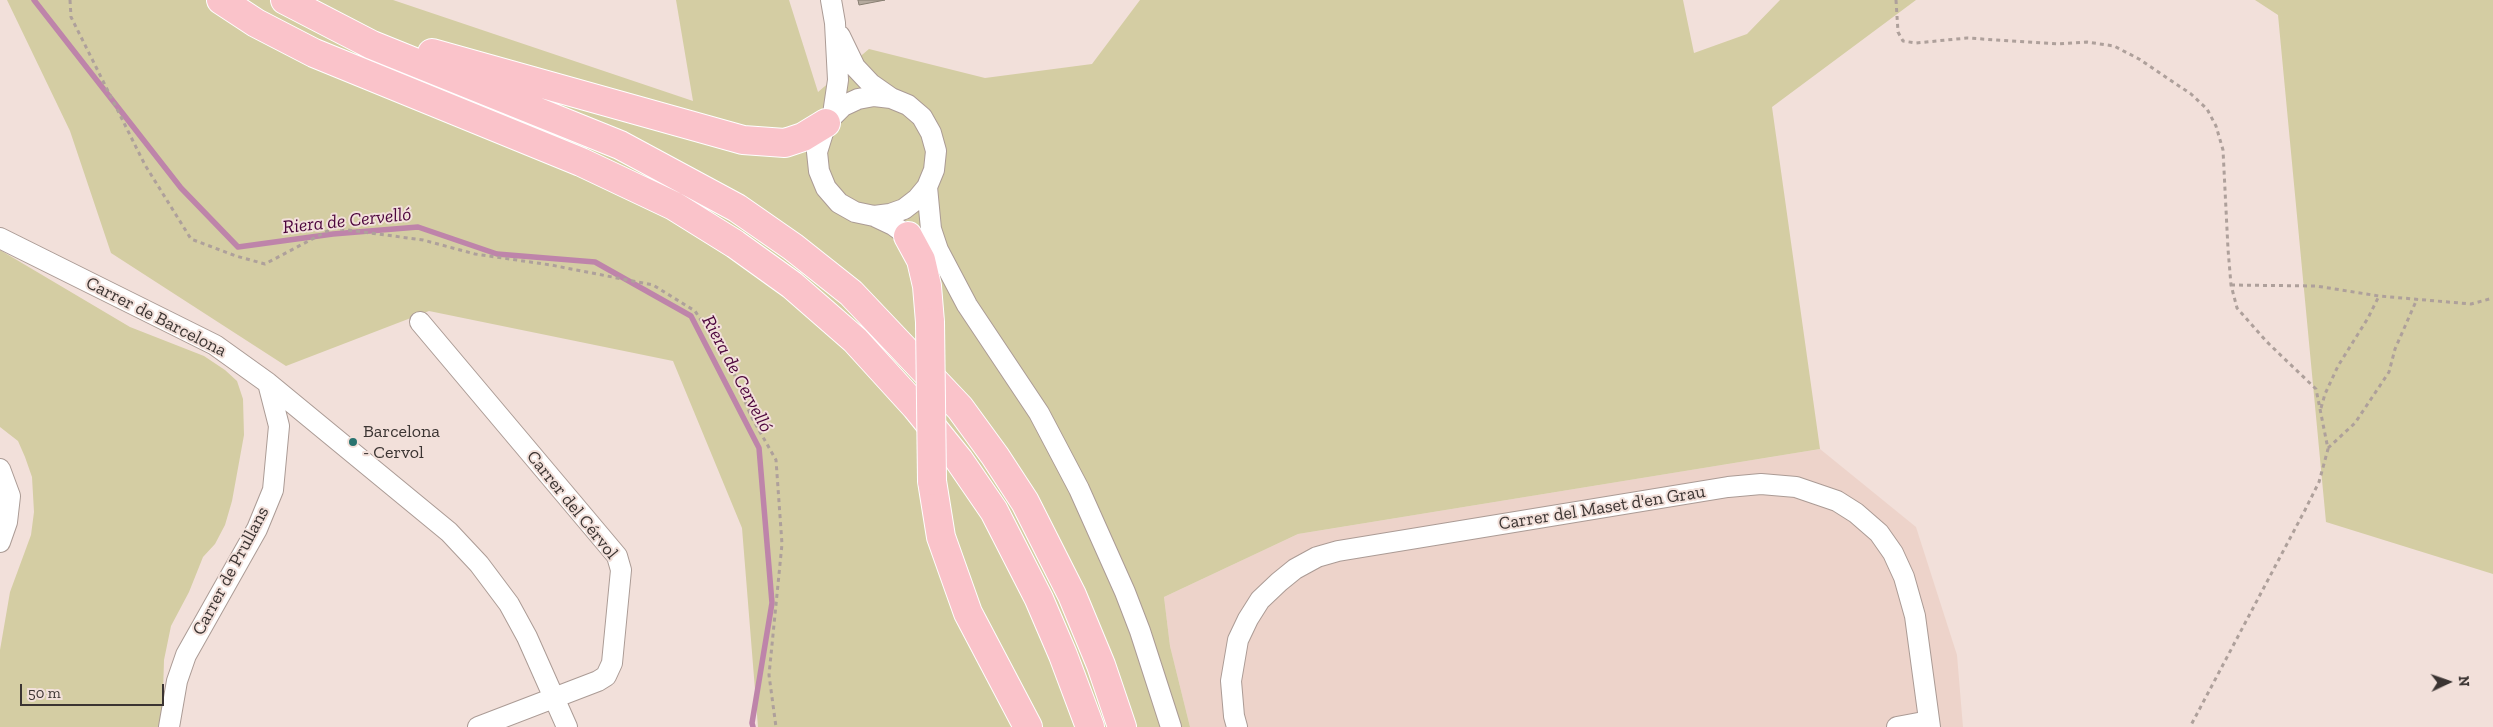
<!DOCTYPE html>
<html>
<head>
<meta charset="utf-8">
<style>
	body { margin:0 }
	#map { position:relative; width:2493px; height:727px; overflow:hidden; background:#f2e0da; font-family:"Zilla Slab",serif }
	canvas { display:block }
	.north { position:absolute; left:2423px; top:657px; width:50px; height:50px; -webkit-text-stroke:4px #f2e0da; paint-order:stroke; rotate:87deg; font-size:14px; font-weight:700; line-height:20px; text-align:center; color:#3b3432 }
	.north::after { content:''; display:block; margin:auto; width:18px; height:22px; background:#3b3432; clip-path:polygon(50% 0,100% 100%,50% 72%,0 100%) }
	.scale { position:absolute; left:20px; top:684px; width:144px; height:22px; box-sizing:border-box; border:2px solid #3b3432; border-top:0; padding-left:6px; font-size:15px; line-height:18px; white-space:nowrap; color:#3b3432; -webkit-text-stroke:4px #f2e0da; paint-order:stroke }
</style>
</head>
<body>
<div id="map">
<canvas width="2493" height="727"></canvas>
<div class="north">N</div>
<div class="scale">50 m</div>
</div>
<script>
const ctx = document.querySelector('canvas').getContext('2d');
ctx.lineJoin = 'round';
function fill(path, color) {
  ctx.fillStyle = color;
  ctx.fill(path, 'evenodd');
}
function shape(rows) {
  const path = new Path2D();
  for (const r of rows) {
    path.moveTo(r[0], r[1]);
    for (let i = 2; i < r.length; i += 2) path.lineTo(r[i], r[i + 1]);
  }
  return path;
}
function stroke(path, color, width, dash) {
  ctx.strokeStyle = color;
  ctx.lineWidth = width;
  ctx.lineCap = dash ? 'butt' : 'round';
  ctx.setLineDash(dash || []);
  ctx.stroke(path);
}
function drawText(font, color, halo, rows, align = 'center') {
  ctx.font = font + ' "Zilla Slab",serif';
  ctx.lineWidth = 4;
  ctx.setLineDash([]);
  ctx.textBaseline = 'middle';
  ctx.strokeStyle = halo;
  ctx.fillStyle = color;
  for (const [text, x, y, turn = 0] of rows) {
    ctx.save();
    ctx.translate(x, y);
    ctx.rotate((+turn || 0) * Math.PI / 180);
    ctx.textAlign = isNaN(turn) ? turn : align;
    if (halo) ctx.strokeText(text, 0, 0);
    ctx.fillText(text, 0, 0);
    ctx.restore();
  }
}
const built = shape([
	[1820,449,1916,527,1957,655,1963,727,1190,727,1170,646,1164,597,1298,534]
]);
const green = shape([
	[7,0,393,0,693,101,676,0,789,0,818,92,869,49,985,78,1092,64,1140,0,1683,0,1694,53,1747,34,1780,0,1916,0,1772,107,1820,449,1298,534,1164,597,1170,646,1190,727,758,727,742,528,673,361,429,311,286,366,111,253,70,131],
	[2255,0,2493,0,2493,574,2326,522,2278,15],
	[0,250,130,327,204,356,225,370,237,381,243,399,244,435,232,501,225,525,215,544,203,557,189,592,171,626,164,660,162,727,0,727,0,650,10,592,31,535,34,512,32,477,25,457,18,441,0,427]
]);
const stream = shape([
	[34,0,181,188,238,247,333,234,418,227,497,254,595,262,691,316,759,448,772,603,752,723,753,727]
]);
const building = shape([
	[858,0,885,0,859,5,858,0]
]);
const path = shape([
	[70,0,71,17,145,165,191,239,236,256,265,264,333,228,423,240,475,254,551,265,653,285,695,311,730,364,751,416,776,460,782,544,769,675,776,727],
	[1896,0,1898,32,1903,41,1916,43,1967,38,2058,44,2087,42,2114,46,2139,59,2191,94,2207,109,2216,126,2223,150,2228,249,2231,285,2237,308,2267,342,2316,389,2328,449,2319,482,2305,510,2190,727],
	[2231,285,2316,286,2379,296,2471,304,2493,298],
	[2321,408,2325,394,2338,366,2368,318,2379,296],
	[2328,448,2355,423,2389,372,2395,349,2417,299]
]);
const minor = shape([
	[831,0,835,23,838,80,833,114],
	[840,36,855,67,871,84,891,98],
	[927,187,931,229,938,250,967,305,1039,413,1079,489,1125,592,1140,631,1171,727],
	[874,216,890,214,904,209,917,199,927,187,934,170,936,151,931,133,922,117,908,105,891,98,874,96,858,99,843,106,826,123,817,152,819,171,826,188,839,203,855,212,874,216,893,225,920,245],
	[0,238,215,345,268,383,449,532,479,564,509,604,527,637,567,727],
	[420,322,617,556,621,570,612,663,606,676,598,681,478,727],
	[0,469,10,496,7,522,0,542],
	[169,727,177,681,186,655,257,529,273,490,279,426,268,383],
	[1237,727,1234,716,1231,681,1238,640,1248,619,1260,600,1279,582,1295,569,1317,557,1338,551,1728,487,1761,484,1796,487,1837,501,1856,513,1879,533,1893,553,1904,577,1915,616,1930,727],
	[1897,727,1929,721]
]);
const highway = shape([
	[221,0,256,23,314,53,581,162,674,206,735,244,792,285,855,340,916,407,959,460,994,511,1039,599,1063,655,1090,727],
	[285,0,372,45,620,145,737,208,793,247,851,293,960,408,995,456,1025,502,1072,595,1101,665,1122,727],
	[432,53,743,140,785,143,803,137,826,123],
	[908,236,921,260,927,286,930,322],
	[932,481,941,537,968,613,1028,727]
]);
const highwayBridge = shape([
	[930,322,932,481]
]);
const markers = [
	[353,442,5,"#29736f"]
];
const streetNames = [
	["Carrer de Barcelona",156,317,27],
	["Carrer del Cérvol",572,505,51],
	["Carrer del Maset d'en Grau",1602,508,-9],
	["Carrer de Prullans",231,571,-62]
];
const poiNames = [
	["Barcelona",363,432],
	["- Cervol",363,453]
];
const waterNames = [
	["Riera de Cervelló",347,221,-6],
	["Riera de Cervelló",737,374,62]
];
fill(built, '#edd3ca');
fill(green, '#d4cda3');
stroke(stream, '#be84aa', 5.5);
fill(building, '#b5aa9e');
stroke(building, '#887e72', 1);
stroke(minor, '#ab9b95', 22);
stroke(highway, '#fff', 30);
stroke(path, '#aea09b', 3, [4, 4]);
stroke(minor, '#fff', 20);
stroke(highway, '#fac3ca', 28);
stroke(highwayBridge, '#fff', 30, []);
stroke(highwayBridge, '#fac3ca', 28);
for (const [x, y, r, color] of markers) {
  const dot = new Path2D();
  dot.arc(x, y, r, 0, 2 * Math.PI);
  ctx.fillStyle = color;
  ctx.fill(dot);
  stroke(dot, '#f2e0da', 2);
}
drawText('18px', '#3b3432', '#f2e0da', streetNames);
drawText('18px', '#3b3432', '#f2e0da', poiNames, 'left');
drawText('italic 19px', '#4c053c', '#f2e0da', waterNames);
</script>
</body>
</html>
